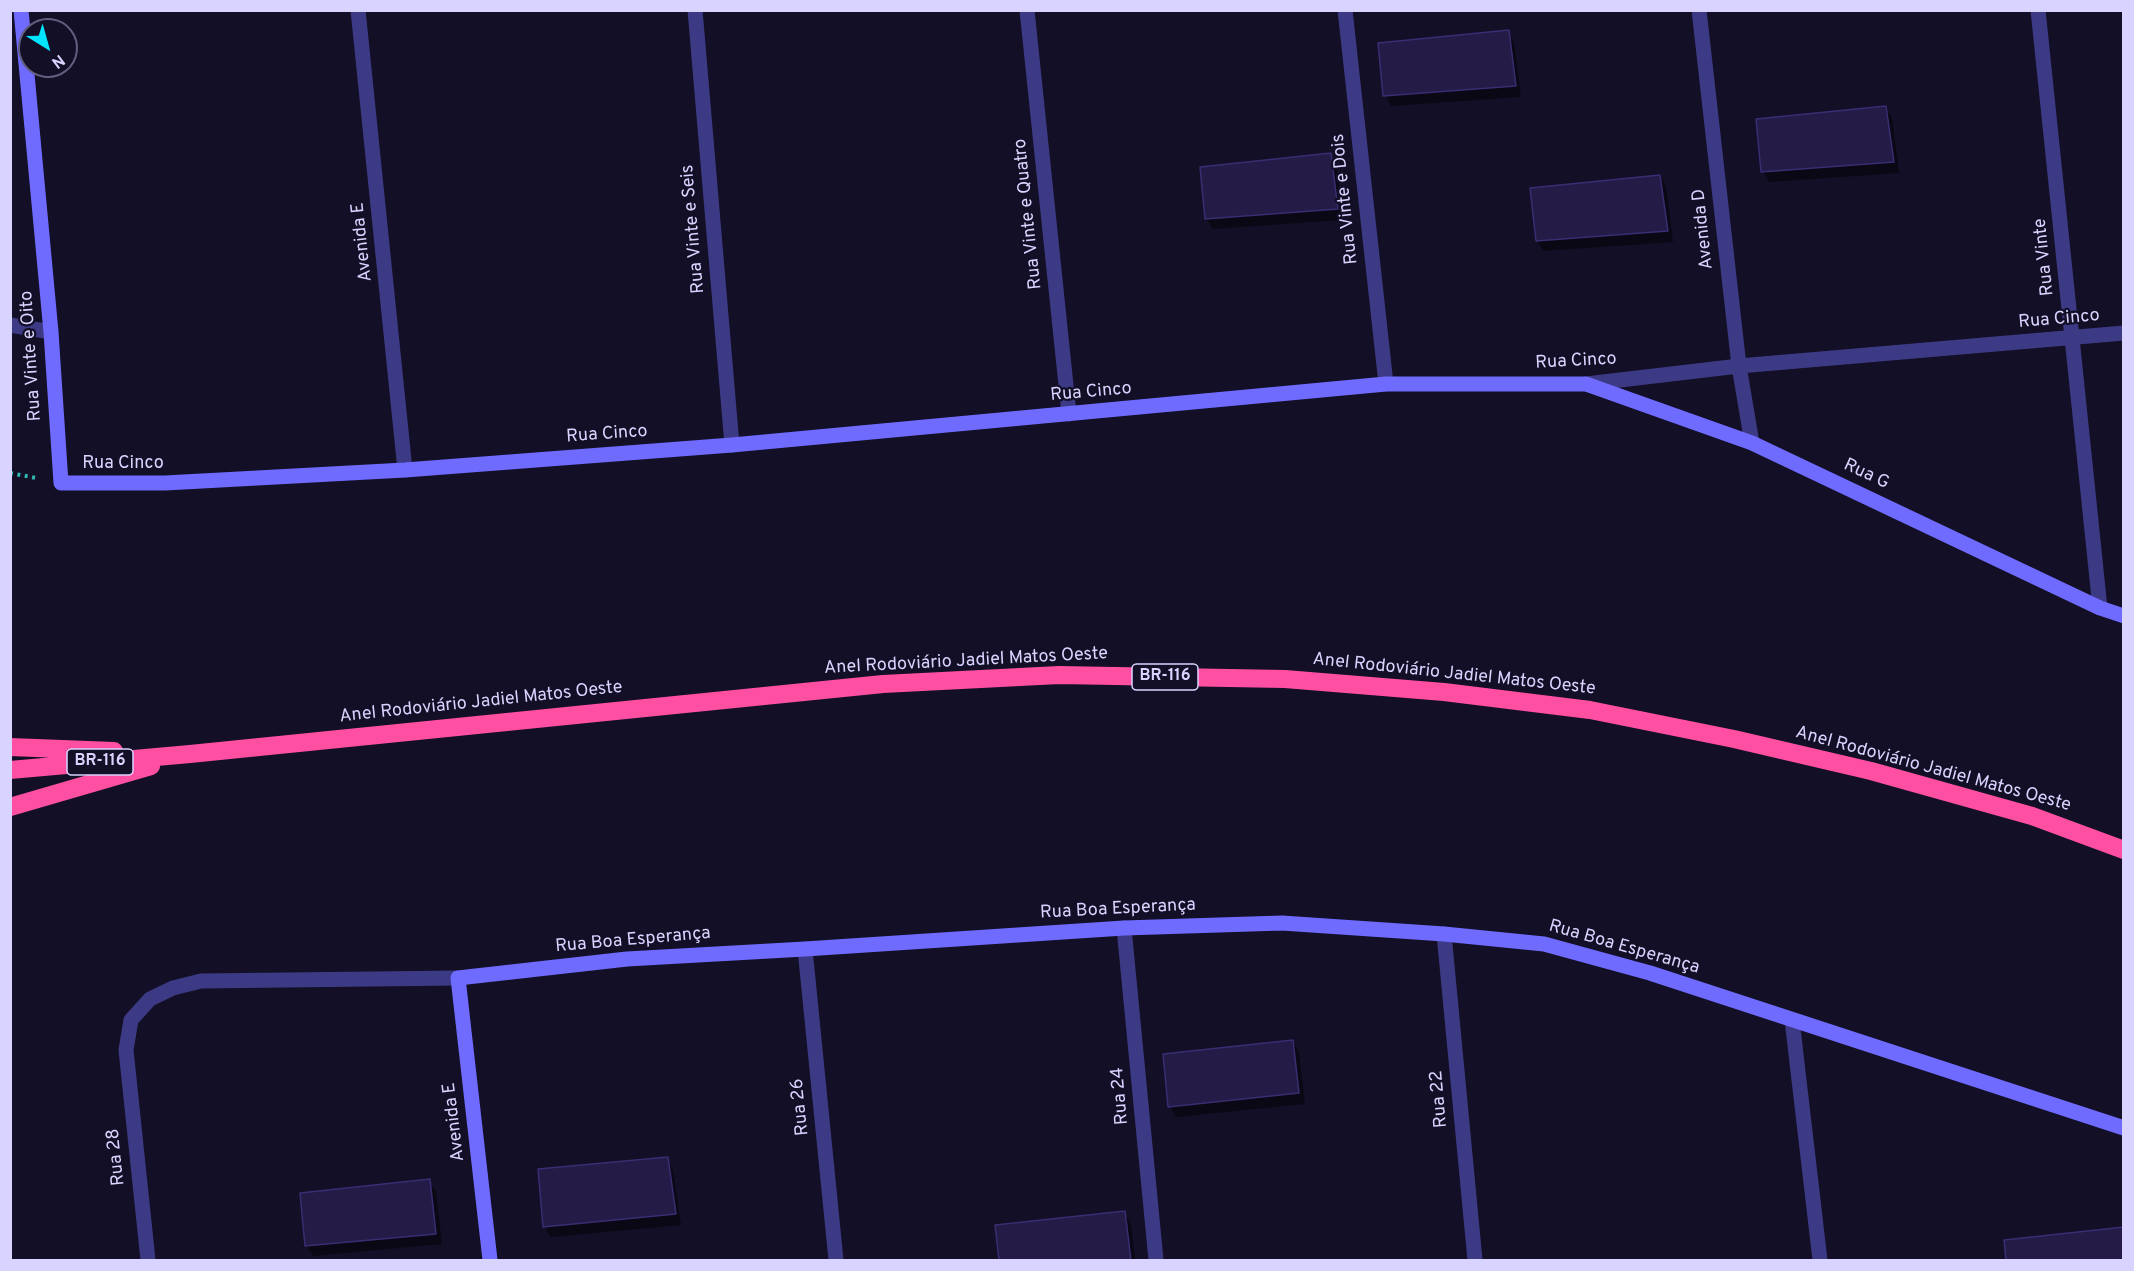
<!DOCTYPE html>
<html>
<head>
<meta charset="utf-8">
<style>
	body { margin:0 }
	#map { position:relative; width:2134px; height:1271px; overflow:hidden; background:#130f26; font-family:Overpass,sans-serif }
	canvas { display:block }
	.frame { position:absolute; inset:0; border:12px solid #d9d4ff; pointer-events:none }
	.north { position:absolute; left:18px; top:18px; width:60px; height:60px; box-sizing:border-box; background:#130f26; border:2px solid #625e7d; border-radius:50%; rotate:143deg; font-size:16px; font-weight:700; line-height:24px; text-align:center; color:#d9d4ff }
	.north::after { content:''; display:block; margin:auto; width:21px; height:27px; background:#00e5ff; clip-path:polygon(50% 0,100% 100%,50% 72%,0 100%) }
</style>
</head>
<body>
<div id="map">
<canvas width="2134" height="1271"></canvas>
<div class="frame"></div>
<div class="north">N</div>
</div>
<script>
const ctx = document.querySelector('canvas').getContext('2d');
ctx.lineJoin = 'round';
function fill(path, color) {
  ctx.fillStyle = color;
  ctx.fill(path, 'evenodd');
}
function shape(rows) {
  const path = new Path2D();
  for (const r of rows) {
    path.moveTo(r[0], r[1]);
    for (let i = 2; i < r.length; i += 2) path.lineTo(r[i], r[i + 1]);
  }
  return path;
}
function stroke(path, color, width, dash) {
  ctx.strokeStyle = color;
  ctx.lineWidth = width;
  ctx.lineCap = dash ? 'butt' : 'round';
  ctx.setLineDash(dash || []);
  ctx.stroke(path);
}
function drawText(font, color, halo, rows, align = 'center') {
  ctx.font = font + ' Overpass,sans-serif';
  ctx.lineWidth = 4.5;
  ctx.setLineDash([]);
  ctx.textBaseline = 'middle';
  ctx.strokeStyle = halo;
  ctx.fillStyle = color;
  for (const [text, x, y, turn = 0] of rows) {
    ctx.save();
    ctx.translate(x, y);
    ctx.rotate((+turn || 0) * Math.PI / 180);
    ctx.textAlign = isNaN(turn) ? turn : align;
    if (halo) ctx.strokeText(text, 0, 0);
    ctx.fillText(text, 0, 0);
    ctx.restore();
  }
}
const shadow = shape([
	[1508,32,1514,43,1521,97,1391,106,1385,95],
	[1885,107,1892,118,1899,173,1769,182,1763,171],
	[1330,154,1336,165,1343,220,1213,229,1206,218],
	[1660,176,1666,187,1673,242,1543,251,1537,240],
	[1293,1041,1299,1052,1305,1104,1176,1117,1170,1106],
	[667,1159,673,1170,681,1225,551,1237,544,1226],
	[429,1181,436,1192,442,1244,313,1256,307,1246],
	[1124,1213,1131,1224,1135,1260,1000,1260,997,1226],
	[2124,1229,2124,1260,2007,1260,2005,1241]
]);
const building = shape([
	[1509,30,1516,86,1383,96,1378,43,1509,30],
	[1886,106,1894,162,1761,172,1756,119,1886,106],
	[1331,153,1338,209,1205,219,1200,167,1331,153],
	[1660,175,1668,231,1536,241,1530,188,1660,175],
	[1293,1040,1299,1093,1168,1107,1163,1054,1293,1040],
	[668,1157,676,1214,543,1227,538,1169,668,1157],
	[430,1179,436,1234,305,1246,300,1193,430,1179],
	[1125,1211,1131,1260,999,1260,995,1225,1125,1211],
	[2124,1227,2124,1260,2006,1260,2004,1240,2124,1227]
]);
const path = shape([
	[10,473,36,478]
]);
const street = shape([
	[358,10,405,470],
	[695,10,732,445],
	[1027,10,1069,414],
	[1345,10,1386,384],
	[1699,10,1739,366,1752,443],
	[2038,10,2100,608],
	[10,325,51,332],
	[1586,384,1739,366,2124,333],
	[1124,928,1156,1260],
	[1444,934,1475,1260],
	[805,949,836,1260],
	[1792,1020,1820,1260],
	[148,1260,126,1050,131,1020,150,999,173,988,201,981,458,978]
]);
const secondary = shape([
	[21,10,51,332,61,483,165,483,405,470,732,445,1386,384,1586,384,1752,443,2100,608,2124,616],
	[490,1260,458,978,627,959,805,949,1124,928,1282,923,1444,934,1544,944,1650,973,2124,1128]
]);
const highway = shape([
	[10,747,114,751],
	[10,770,190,754,883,684,1059,675,1285,679,1444,692,1590,710,1734,739,1871,771,2032,816,2124,850],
	[10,807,151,766]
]);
const shields = [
	[1165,677,66],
	[100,762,66]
];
const shieldNames = [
	["BR-116",1165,677],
	["BR-116",100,762]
];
const streetNames = [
	["Rua Vinte e Dois",1346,199,-96],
	["Rua Vinte e Quatro",1029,214,-96],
	["Rua Vinte e Seis",694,229,-95],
	["Avenida D",1704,229,-96],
	["Avenida E",363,242,-96],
	["Rua Vinte",2045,257,-96],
	["Rua Cinco",2059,320,-5],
	["Rua Vinte e Oito",32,356,-94],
	["Rua Cinco",1576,362,-3],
	["Rua Cinco",1091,393,-5],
	["Rua Cinco",607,435,-4],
	["Rua Cinco",123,464],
	["Rua G",1866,475,25],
	["Anel Rodoviário Jadiel Matos Oeste",966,662,-3],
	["Anel Rodoviário Jadiel Matos Oeste",1454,675,6],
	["Anel Rodoviário Jadiel Matos Oeste",481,703,-6],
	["Anel Rodoviário Jadiel Matos Oeste",1933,770,15],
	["Rua Boa Esperança",1118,910,-3],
	["Rua Boa Esperança",633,941,-5],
	["Rua Boa Esperança",1624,948,16],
	["Rua 24",1121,1096,-95],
	["Rua 22",1440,1099,-95],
	["Rua 26",801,1107,-96],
	["Avenida E",455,1122,-97],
	["Rua 28",117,1157,-96]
];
fill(shadow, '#0007');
fill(building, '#241b47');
stroke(building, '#3b2d73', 1.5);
stroke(path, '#2fb8b0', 4, [3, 4.5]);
stroke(street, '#3d3a85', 15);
stroke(secondary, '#6f6bff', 15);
stroke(highway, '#ff4fa3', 18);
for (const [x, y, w] of shields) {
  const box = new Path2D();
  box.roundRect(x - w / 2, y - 13, w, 26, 4.5);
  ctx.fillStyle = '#130f26';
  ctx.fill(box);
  stroke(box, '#d9d4ff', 1.5);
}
drawText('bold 16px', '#d9d4ff', null, shieldNames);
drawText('18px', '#d9d4ff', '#130f26', streetNames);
</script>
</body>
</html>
